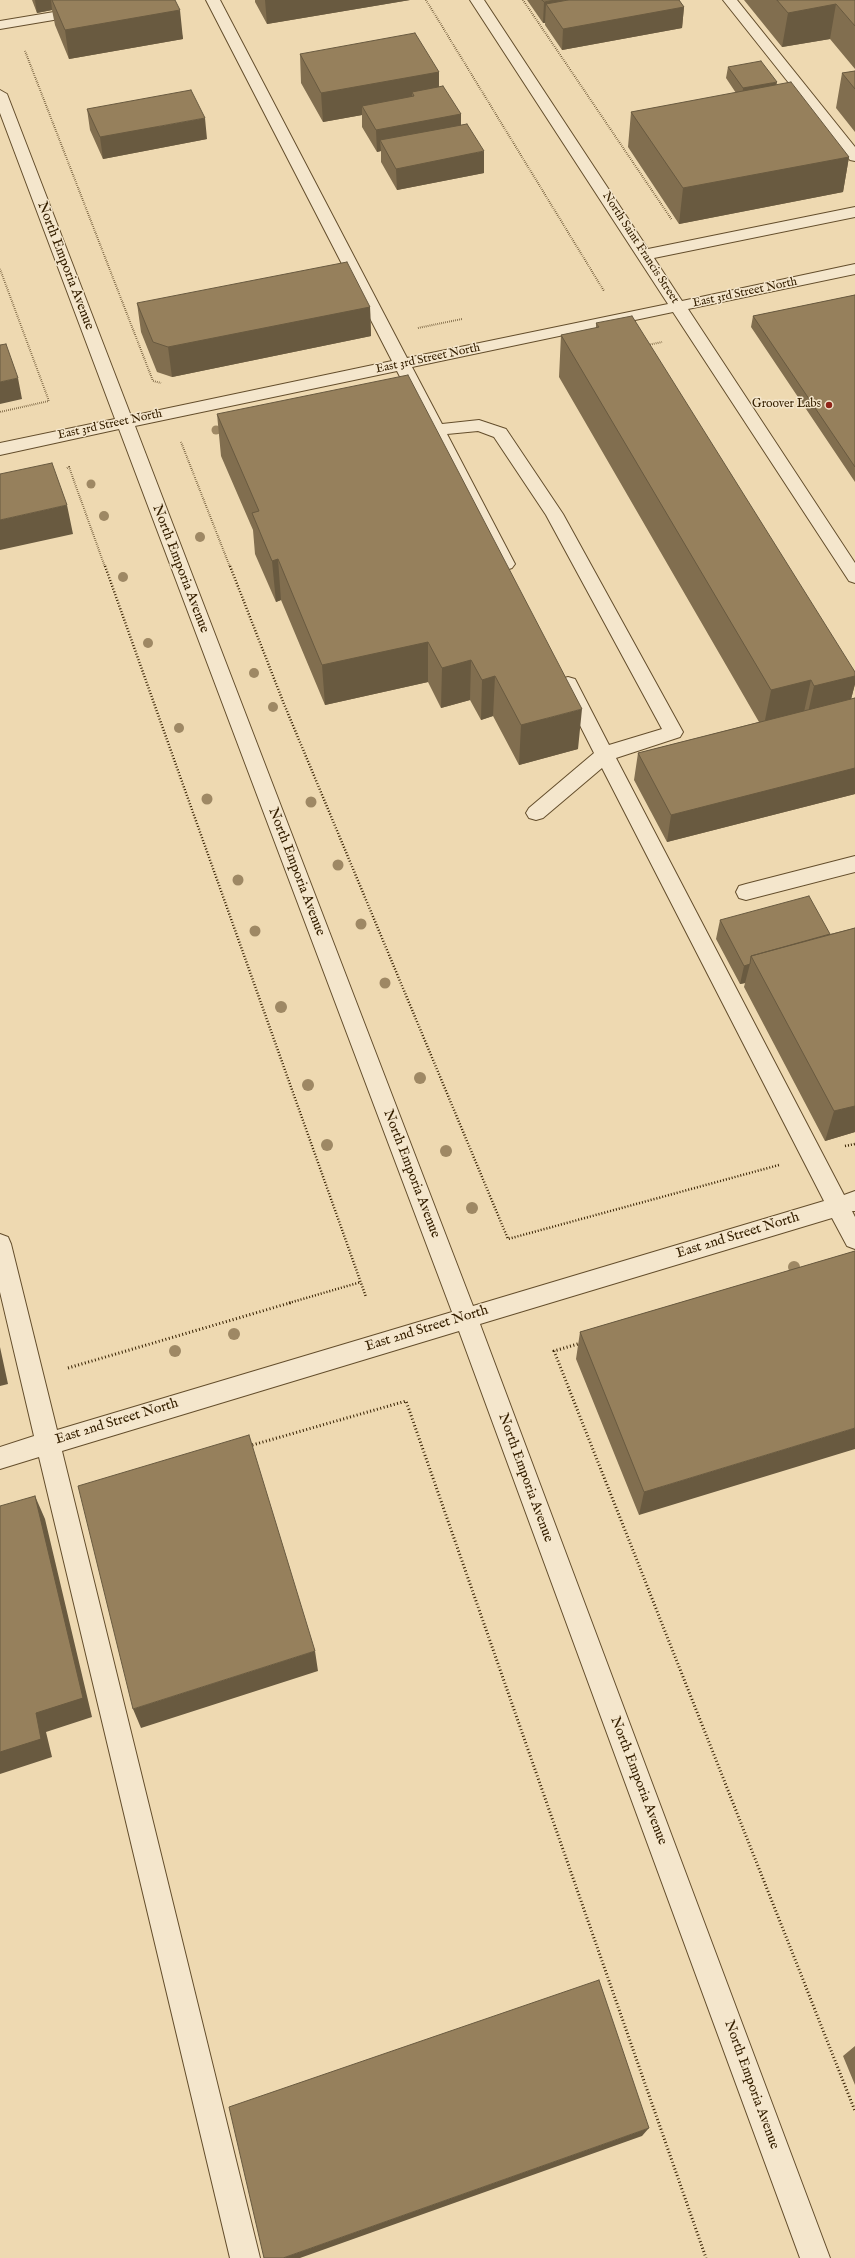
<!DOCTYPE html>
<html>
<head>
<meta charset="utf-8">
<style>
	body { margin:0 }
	canvas { display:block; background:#eed9b1 }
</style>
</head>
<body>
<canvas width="855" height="2258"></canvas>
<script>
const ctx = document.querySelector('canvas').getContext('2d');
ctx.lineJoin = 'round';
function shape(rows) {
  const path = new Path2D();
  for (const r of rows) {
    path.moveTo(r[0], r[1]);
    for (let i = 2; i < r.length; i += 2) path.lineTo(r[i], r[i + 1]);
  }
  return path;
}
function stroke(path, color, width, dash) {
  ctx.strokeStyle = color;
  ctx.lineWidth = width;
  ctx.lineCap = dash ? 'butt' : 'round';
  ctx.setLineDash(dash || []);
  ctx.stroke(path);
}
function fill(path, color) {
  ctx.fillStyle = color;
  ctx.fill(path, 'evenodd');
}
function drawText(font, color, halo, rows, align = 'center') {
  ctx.font = font + ' "IM FELL English",serif';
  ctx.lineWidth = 3;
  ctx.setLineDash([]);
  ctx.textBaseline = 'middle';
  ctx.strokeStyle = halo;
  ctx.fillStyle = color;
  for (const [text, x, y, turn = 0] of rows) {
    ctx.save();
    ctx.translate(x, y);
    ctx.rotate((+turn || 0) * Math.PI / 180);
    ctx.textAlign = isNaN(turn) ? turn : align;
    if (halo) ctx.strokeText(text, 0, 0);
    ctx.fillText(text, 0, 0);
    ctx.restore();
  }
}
const pathFar2 = shape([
	[426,0,604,291],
	[523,0,672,220],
	[25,51,153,381,161,383],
	[0,269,49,401,0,412],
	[418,328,462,319],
	[648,345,662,342],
	[181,442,230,567],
	[67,468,69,467,105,567]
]);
const pathFar1 = shape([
	[105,566,366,1297],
	[230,566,284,704,508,1239,779,1165],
	[845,1146,855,1144],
	[289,1303,361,1282]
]);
const path = shape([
	[581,1343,554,1351,855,2111],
	[68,1368,293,1302],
	[249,1446,406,1401,706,2258]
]);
const minor = shape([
	[206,0,220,0,407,358,668,304,470,0,484,0,648,249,855,207,855,217,654,258,682,301,855,264,855,274,688,309,855,563,855,583,849,581,673,312,412,367,442,424,479,420,506,429,563,514,683,732,680,737,616,758,844,1195,855,1191,855,1211,852,1211,855,1217,855,1249,847,1246,832,1218,480,1324,830,2258,800,2258,459,1331,62,1451,260,2258,230,2258,39,1457,0,1469,0,1447,34,1436,0,1292,0,1234,8,1237,11,1244,57,1430,452,1312,119,429,0,455,0,443,115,419,0,113,0,90,7,94,131,416,392,361,206,0],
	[397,371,497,564,500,568,506,570,512,568,515,564,447,434,478,431,494,437,546,515,662,729,609,745,575,679,568,677,561,679,559,684,594,753,529,808,526,813,529,818,536,820,543,818,602,768,824,1201,473,1306,135,426,397,371],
	[723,0,737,0,855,147,855,161,850,160,723,0],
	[84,7,91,11,89,14,0,29,0,21,84,7],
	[855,856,855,872,746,900,739,898,736,892,739,886,746,884,855,856]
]);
const trees = [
	[216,430,4.5],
	[91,484,4.5],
	[104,516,5],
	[200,537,5],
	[123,577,5],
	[148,643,5],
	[254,673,5],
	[273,707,5],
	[179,728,5],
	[207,799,5.5],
	[311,802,5.5],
	[338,865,5.5],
	[238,880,5.5],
	[361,924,5.5],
	[255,931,5.5],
	[385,983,5.5],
	[281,1007,6],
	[420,1078,6],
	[308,1085,6],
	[327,1145,6],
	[446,1151,6],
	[472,1208,6],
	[794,1267,6],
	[234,1334,6],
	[175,1351,6]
];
const wall = shape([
	[32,0,175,0,183,39,69,59,55,25,52,10,37,13],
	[255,0,410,0,267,24,255,2],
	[527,0,679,0,684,7,682,28,562,50,545,25,545,23,543,23],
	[744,0,855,0,855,69,830,39,782,47],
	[300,54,439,72,439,87,461,114,461,125,484,173,397,190,381,162,381,151,377,152,362,127,362,115,323,122,301,83],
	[728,67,776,85,849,157,843,192,679,224,628,147,631,112,736,93,726,78],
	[855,71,855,132,836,108,842,73],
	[87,109,207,139,103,159,90,130],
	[855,295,855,482,751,327,753,316],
	[137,303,370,307,371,336,172,377,157,372,141,332],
	[596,323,855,672,855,684,851,699,855,698,855,794,667,842,634,780,638,753,759,722,559,377,561,335,596,328],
	[217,414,578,749,519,765,493,716,481,720,470,700,441,708,428,682,325,705,281,600,276,602,255,554,253,530,221,456],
	[720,920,830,934,855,928,855,1132,825,1141,744,987,745,983,740,984,716,939],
	[855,1251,639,1515,576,1359,580,1332],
	[855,2046,855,2085,843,2056]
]);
const shadedWall = shape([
	[35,0,51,0,52,10,37,13],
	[265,0,410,0,267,24],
	[555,0,615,0,546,4,545,23,543,23,544,2],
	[836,4,830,39,782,47,788,13],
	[684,7,682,28,562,50,563,29],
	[180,10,183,39,69,59,65,30],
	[439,72,439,101,414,96,412,92,412,106,362,106,362,115,323,122,321,93],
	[777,82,775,94,742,100,743,88],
	[461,114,461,135,380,140,381,151,377,152,376,130],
	[205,118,207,139,103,159,100,137],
	[484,151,484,173,397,190,396,169],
	[849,157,843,192,679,224,683,188],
	[370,307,371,336,172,377,168,347],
	[18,378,22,399,0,404,0,382],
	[67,505,73,534,0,550,0,520],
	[278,559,281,600,276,602,272,561],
	[428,642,428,682,325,705,322,665],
	[471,660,470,700,441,708,442,668],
	[495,676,493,716,481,720,482,680],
	[855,676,855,684,847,715,805,726,814,686],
	[811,680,802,721,763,730,771,690],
	[582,709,578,749,519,765,521,725],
	[855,768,855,794,667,842,671,815],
	[750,964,745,983,740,984,744,966],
	[855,1106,855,1132,825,1141,834,1111],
	[0,1347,8,1384,0,1386],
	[855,1428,855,1449,639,1515,644,1492],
	[35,1496,45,1519,92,1717,46,1732,52,1757,0,1774,0,1752,36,1713],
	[315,1651,318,1671,141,1728,133,1709],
	[649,2128,642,2136,300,2258,283,2258]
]);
const building = shape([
	[52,0,175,0,180,10,65,30,52,0],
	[542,0,555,0,544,2,542,0],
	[568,0,679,0,684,7,563,29,546,4,568,0],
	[777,0,855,0,855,26,836,4,788,13,777,0],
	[415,33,439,72,321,93,300,54,415,33],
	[761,61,777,82,743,88,728,67,761,61],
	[855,71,855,89,842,73,855,71],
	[791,82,849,157,683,188,631,112,791,82],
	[443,86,461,114,376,130,362,106,414,96,412,92,443,86],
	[191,90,205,118,100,137,87,109,191,90],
	[467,124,484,151,396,169,380,140,467,124],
	[347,262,370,307,168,347,153,342,137,303,347,262],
	[855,295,855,467,753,316,855,295],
	[632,316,855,672,855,676,814,686,811,680,771,690,561,335,599,327,596,323,632,316],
	[6,344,18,378,0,382,0,345,6,344],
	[408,375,582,709,521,725,495,676,482,680,471,660,442,668,428,642,322,665,278,559,272,561,252,513,259,511,217,414,408,375],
	[52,463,67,505,0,520,0,474,52,463],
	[855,698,855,768,671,815,638,753,855,698],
	[809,896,830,934,751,956,750,964,744,966,720,920,809,896],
	[855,928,855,1106,834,1111,751,956,855,928],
	[855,1251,855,1428,644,1492,580,1332,855,1251],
	[249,1435,315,1651,133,1709,78,1486,249,1435],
	[35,1496,83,1698,36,1713,41,1739,0,1752,0,1506,35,1496],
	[599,1980,649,2128,283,2258,264,2258,229,2107,599,1980]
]);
const markers = [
	[829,405,4,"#8f2418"]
];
const farStreetnames = [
	["North Saint Francis Street",640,248,57],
	["East 3rd Street North",745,293,-12],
	["East 3rd Street North",428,359,-12],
	["East 3rd Street North",110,425,-12]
];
const farPoinames = [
	["Groover Labs",821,405]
];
const streetNames = [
	["North Emporia Avenue",65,266,69],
	["North Emporia Avenue",180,569,69],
	["North Emporia Avenue",296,872,69],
	["North Emporia Avenue",411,1174,69],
	["East 2nd Street North",738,1236,-17],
	["East 2nd Street North",427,1329,-17],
	["East 2nd Street North",117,1422,-17],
	["North Emporia Avenue",525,1478,70],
	["North Emporia Avenue",638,1781,69],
	["North Emporia Avenue",751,2085,70]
];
stroke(minor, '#644e2c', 2);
stroke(pathFar2, '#362000', 2, [0.5, 1.5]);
stroke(pathFar1, '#362000', 2.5, [1, 2]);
stroke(path, '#362000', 3, [1, 2.5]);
fill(minor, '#f4e6cc');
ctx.fillStyle = '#9e8864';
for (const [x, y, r] of trees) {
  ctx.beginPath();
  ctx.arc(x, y, r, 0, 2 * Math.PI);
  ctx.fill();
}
fill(wall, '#816e4f');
fill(shadedWall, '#695a40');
fill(building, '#96805c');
stroke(building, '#695a40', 1);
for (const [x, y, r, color] of markers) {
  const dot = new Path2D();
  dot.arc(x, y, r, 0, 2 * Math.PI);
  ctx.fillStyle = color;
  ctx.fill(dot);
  stroke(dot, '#f4e6cc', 1.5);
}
drawText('12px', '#362000', '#f4e6cc', farStreetnames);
drawText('12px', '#362000', '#f4e6cc', farPoinames, 'right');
drawText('14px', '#362000', '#f4e6cc', streetNames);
</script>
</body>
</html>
